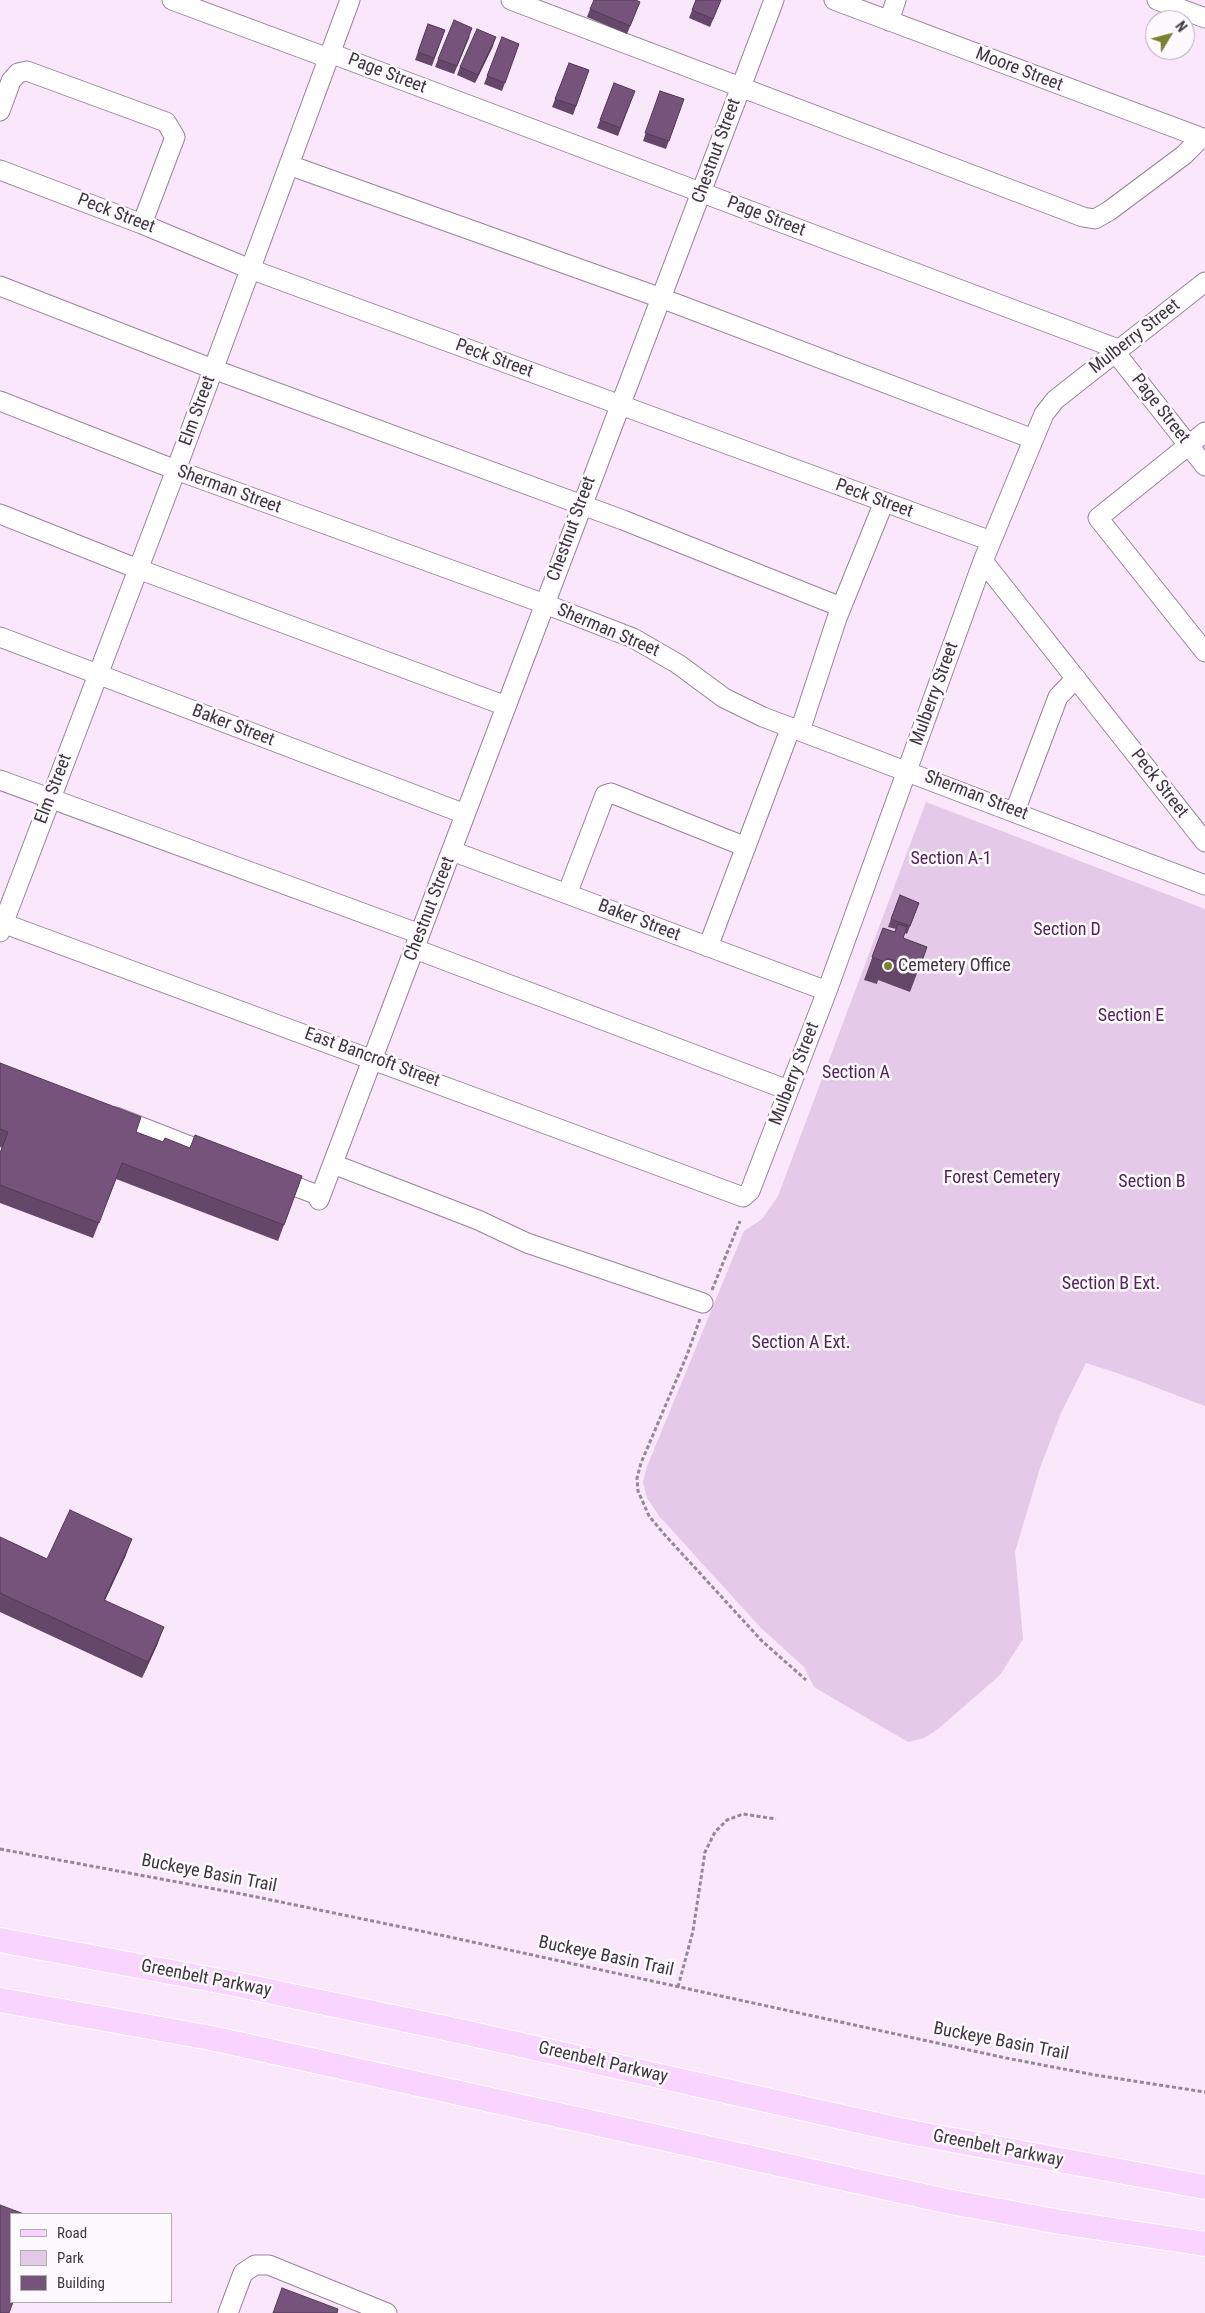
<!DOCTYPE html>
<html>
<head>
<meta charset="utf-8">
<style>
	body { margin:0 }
	#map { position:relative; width:1205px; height:2313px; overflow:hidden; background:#fae7fc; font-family:"Roboto Condensed",sans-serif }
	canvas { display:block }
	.legend { position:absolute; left:10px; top:2213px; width:162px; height:90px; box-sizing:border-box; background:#fef9ff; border:1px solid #b1abb2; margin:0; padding:6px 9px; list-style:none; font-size:15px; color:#3e353f }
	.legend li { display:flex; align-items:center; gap:10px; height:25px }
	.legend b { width:25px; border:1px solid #b1abb2 }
	.north { position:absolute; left:1145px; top:10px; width:50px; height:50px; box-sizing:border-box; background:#fef9ff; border:1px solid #b1abb2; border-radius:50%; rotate:53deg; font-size:14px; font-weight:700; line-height:20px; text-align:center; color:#3e353f }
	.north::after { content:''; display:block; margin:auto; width:18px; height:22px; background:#7b812c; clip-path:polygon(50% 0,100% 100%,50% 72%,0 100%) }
</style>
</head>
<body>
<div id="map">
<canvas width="1205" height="2313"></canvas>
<ul class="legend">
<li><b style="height:6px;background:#f9d4fe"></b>Road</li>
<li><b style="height:14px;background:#e5c9e8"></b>Park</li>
<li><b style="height:14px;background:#76537b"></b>Building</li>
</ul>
<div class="north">N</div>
</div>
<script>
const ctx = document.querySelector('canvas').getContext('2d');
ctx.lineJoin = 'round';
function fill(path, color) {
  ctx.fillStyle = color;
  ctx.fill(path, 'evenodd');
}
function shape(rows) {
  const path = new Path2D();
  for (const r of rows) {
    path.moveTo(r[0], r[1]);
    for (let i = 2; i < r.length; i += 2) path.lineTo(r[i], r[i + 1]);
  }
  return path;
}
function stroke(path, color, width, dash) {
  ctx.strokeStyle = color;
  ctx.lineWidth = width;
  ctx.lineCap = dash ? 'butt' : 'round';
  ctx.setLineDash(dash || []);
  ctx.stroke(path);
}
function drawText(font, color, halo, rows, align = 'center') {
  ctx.font = font + ' "Roboto Condensed",sans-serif';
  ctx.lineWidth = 5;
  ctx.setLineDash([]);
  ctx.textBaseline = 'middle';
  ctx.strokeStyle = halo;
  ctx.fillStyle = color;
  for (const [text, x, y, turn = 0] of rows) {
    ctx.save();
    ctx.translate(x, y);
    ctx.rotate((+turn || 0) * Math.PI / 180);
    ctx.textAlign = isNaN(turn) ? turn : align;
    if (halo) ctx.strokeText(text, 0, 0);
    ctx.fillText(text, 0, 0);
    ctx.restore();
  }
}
const green = shape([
	[926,802,1205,909,1205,1406,1123,1375,1086,1363,1061,1413,1040,1468,1015,1552,1023,1639,1000,1675,938,1729,924,1738,908,1742,814,1687,804,1667,761,1628,660,1517,647,1498,643,1482,646,1469,744,1231,762,1219,778,1196]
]);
const path = shape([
	[712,1290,740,1221],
	[700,1319,687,1355,641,1463,637,1478,638,1491,649,1516,664,1534,762,1641,806,1680],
	[0,1849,247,1895,445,1936,1006,2058,1095,2075,1205,2092],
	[678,1987,693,1931,705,1852,715,1832,727,1820,743,1814,776,1819]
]);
const minor = shape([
	[172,0,328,58],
	[511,0,1083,217,1095,219,1109,211,1184,155,1201,138],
	[834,0,1205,139],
	[1157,0,1205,18],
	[889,21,896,0],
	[330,53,1118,349],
	[0,111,11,81,18,73,27,71,166,122,175,137,142,224],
	[289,165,661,298,1033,439],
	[0,170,142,224,250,269,991,541],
	[0,286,213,369,623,520,841,607],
	[1115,352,1205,466],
	[0,401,176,470,545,604,633,638,678,664,724,698,763,717,1205,885],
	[1205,432,1098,518,1205,652],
	[0,514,138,569,506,706],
	[983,561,1205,842],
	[0,637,465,814],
	[800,731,837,618,884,502],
	[0,780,420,934],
	[1015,811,1058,697,1076,678],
	[452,851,827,991],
	[567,894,605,795,611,793,746,847],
	[0,922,743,1197,750,1191,827,991,983,561,1044,414,1055,400,1205,282],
	[0,932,176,470,350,0],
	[708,947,791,727],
	[415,949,788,1090],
	[116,1117,213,1155],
	[333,1164,478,1220,527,1243,703,1303],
	[274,1178,320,1196],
	[319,1200,774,0],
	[228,2313,243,2273,255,2265,269,2265,387,2313]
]);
const major = shape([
	[0,1940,235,1984,459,2031,904,2131,1205,2187],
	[0,2000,211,2038,946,2201,1060,2222,1205,2244]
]);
const wall = shape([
	[696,0,721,0,710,27,689,18],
	[640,2,627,34,587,17,590,9],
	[428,24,445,30,432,66,415,60],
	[470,36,454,74,435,67,438,59],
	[502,37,519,44,502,91,484,84],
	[493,46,475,83,457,75,460,67],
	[569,63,589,70,573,115,552,107],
	[614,83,635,91,618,136,597,128],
	[660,91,684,99,666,149,643,141],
	[900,895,919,903,907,934,905,933,903,938,927,947,910,992,878,980,877,984,864,980,883,928,894,932,896,929,888,927],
	[0,1063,136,1132,163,1142,190,1148,302,1176,278,1241,116,1179,93,1238,0,1203,0,1153,2,1148,0,1147],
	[0,1537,47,1559,126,1555,105,1600,158,1643,142,1678,0,1612]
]);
const shadedWall = shape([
	[496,37,493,46,475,83,478,75],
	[132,1539,126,1555,98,1615,104,1600],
	[164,1627,158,1643,142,1678,148,1662]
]);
const building = shape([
	[594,0,636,0,640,2,630,26,590,9,594,0],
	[696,0,721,0,713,19,692,10,696,0],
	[454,20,472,28,457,66,438,59,454,20],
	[428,24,445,30,434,58,418,52,428,24],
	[477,29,496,37,478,75,460,67,477,29],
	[502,37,519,44,505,83,487,76,502,37],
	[569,63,589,70,576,106,555,99,569,63],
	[614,83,635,91,620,128,600,120,614,83],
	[660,91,684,99,669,141,645,133,660,91],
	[900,895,919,903,910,926,891,919,900,895],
	[898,924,907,927,903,938,927,947,919,969,887,958,885,962,872,957,883,928,895,932,898,924],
	[0,1063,141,1117,136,1132,163,1142,165,1138,190,1148,195,1135,302,1176,284,1225,122,1163,99,1223,0,1185,0,1153,8,1132,0,1129,0,1063],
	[70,1510,132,1539,104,1600,164,1627,148,1662,0,1593,0,1537,47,1559,70,1510],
	[0,2205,24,2214,11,2214,11,2302,13,2302,9,2313,0,2313,0,2205],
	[282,2288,338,2309,337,2313,273,2313,282,2288]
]);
const markers = [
	[888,966,5,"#7b812c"]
];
const streetNames = [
	["Moore Street",1019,70,21],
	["Page Street",387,74,21],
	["Chestnut Street",717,151,-70],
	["Peck Street",116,214,21],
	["Page Street",766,217,21],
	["Mulberry Street",1135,337,-38],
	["Peck Street",494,359,20],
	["Page Street",1160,409,52],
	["Elm Street",198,411,-70],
	["Sherman Street",229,490,20],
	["Peck Street",874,499,20],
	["Chestnut Street",572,529,-70],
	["Sherman Street",608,631,23],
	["Mulberry Street",935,694,-70],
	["Baker Street",233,726,21],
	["Peck Street",1159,784,52],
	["Elm Street",54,789,-69],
	["Sherman Street",976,796,21],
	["Chestnut Street",430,909,-69],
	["Baker Street",639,921,21],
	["East Bancroft Street",372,1058,20],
	["Mulberry Street",795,1074,-69],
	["Buckeye Basin Trail",209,1874,11],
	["Buckeye Basin Trail",606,1957,12],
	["Greenbelt Parkway",206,1979,11],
	["Buckeye Basin Trail",1001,2042,11],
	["Greenbelt Parkway",603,2063,13],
	["Greenbelt Parkway",998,2149,11]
];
const parkNames = [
	["Section A-1",951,859],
	["Section D",1067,930],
	["Section E",1131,1016],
	["Section A",856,1073],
	["Forest Cemetery",1002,1178],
	["Section B",1152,1182],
	["Section B Ext.",1111,1284],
	["Section A Ext.",801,1343]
];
const poiNames = [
	["Cemetery Office",898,966]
];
fill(green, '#e5c9e8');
stroke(minor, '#99839b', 21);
stroke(major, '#fff', 26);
stroke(path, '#948796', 3, [4, 2.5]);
stroke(minor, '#fff', 19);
stroke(major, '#f9d4fe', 24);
fill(wall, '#65476a');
fill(shadedWall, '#533a56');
fill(building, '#76537b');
stroke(building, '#533a56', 1);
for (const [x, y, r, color] of markers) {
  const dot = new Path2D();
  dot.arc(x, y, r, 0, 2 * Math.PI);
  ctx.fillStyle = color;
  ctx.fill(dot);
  stroke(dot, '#fef9ff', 2);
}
drawText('18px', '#3e353f', '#fef9ff', streetNames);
drawText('18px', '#522359', '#fef9ff', parkNames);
drawText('18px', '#3e353f', '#fef9ff', poiNames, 'left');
</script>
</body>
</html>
